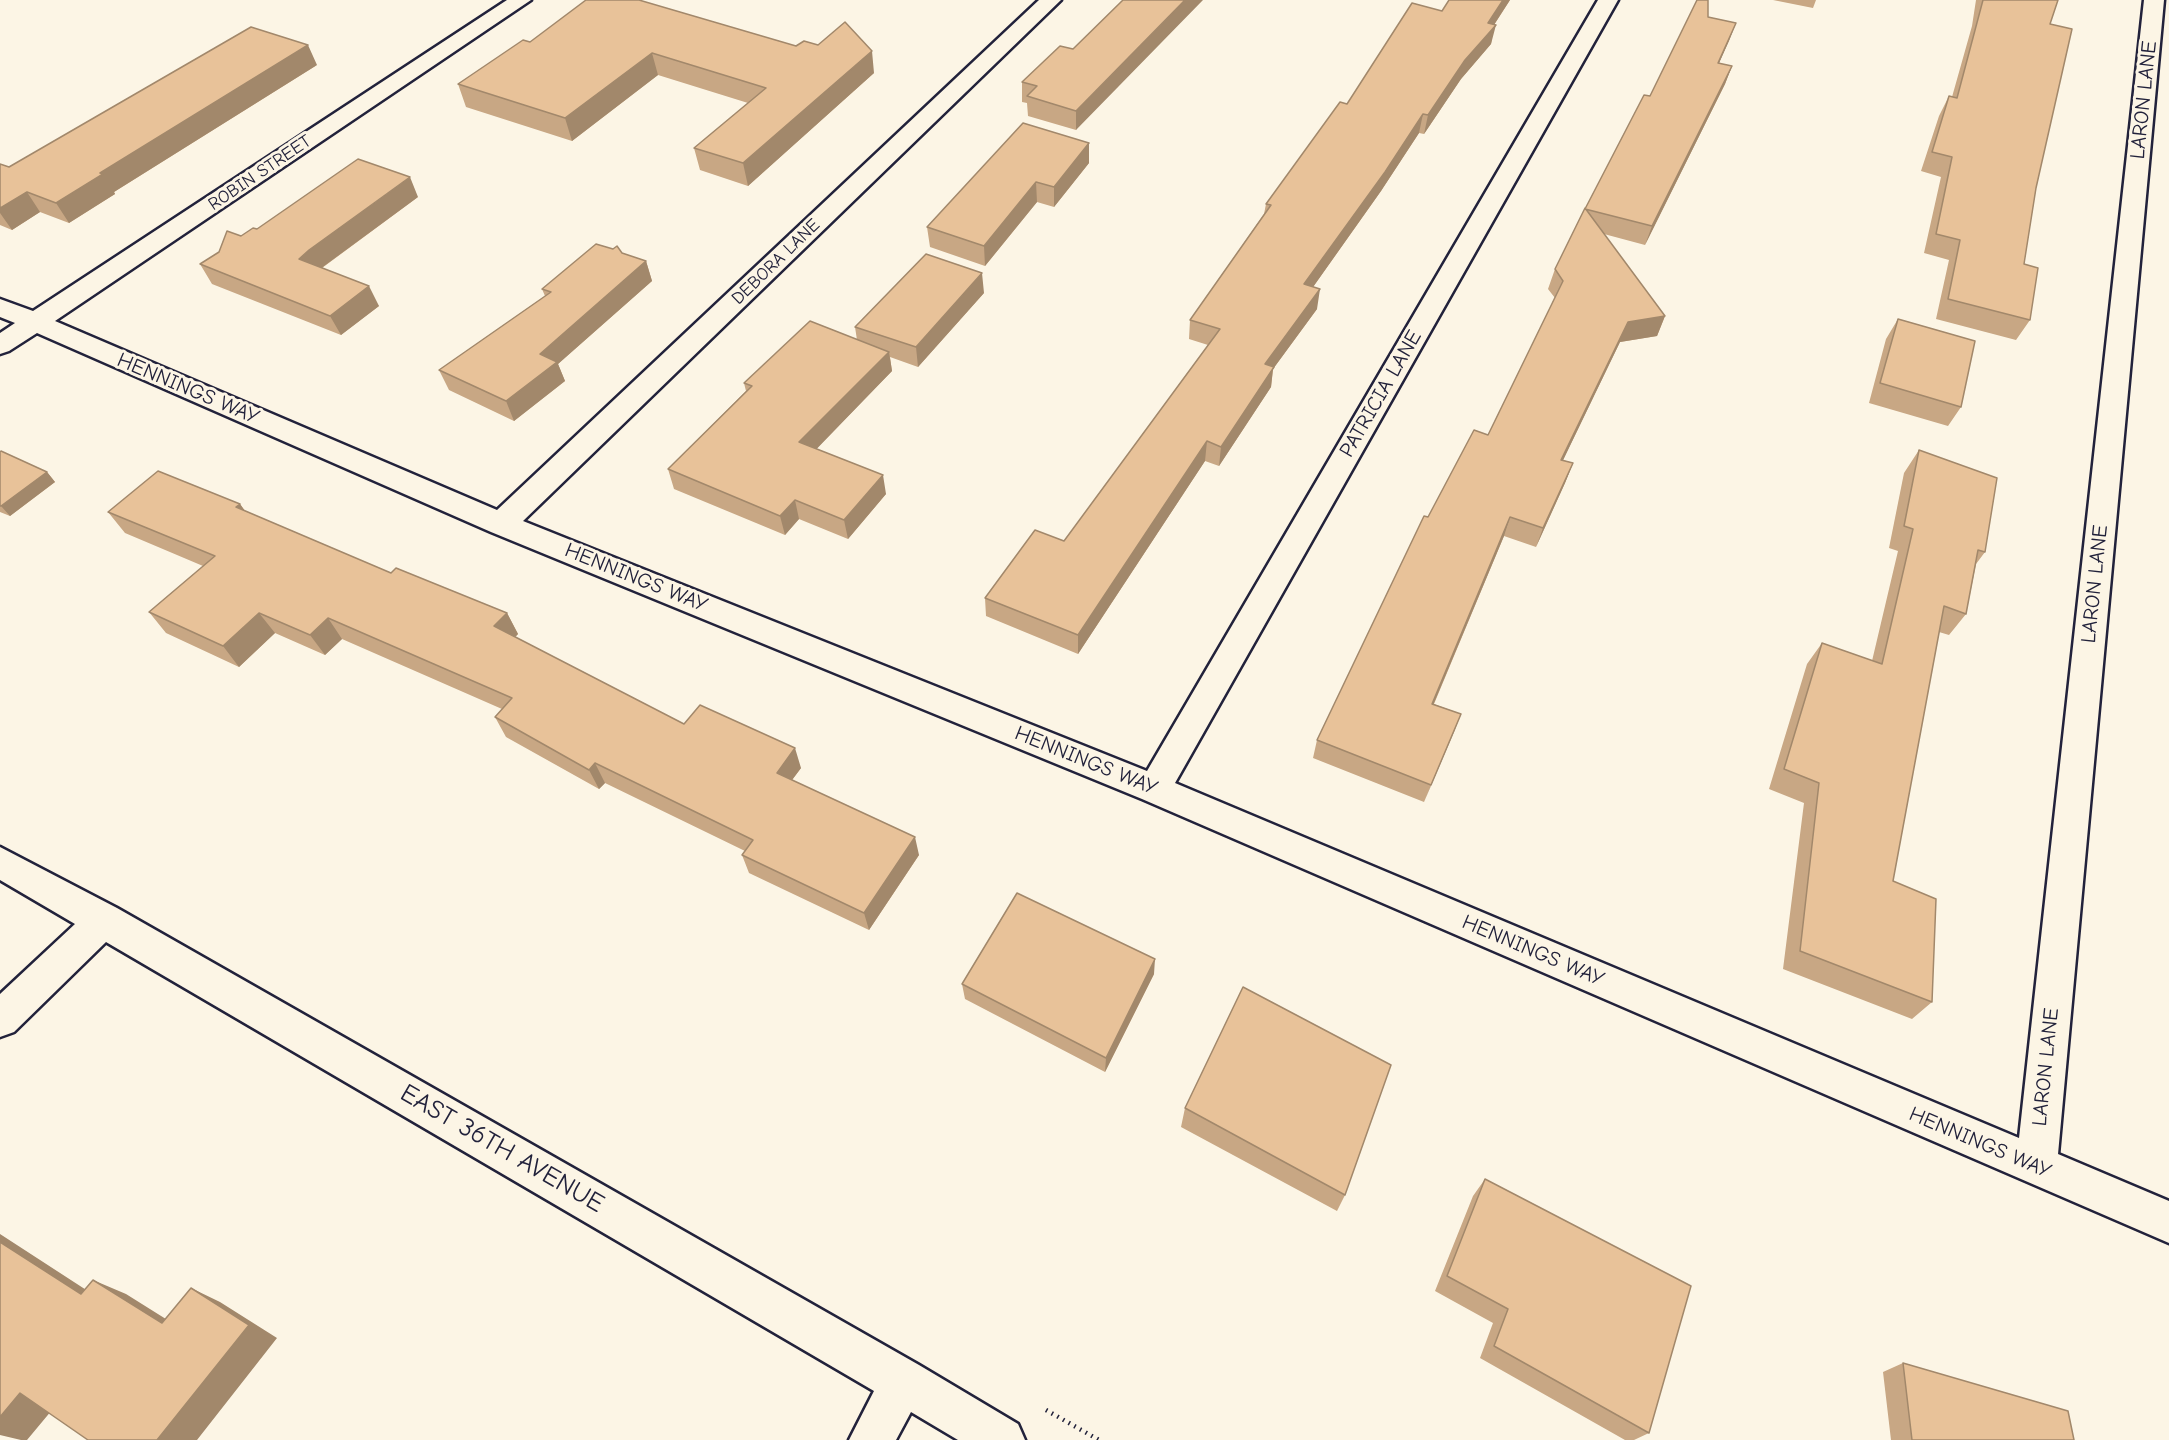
<!DOCTYPE html>
<html>
<head>
<meta charset="utf-8">
<style>
	body { margin:0 }
	canvas { display:block; background:#fcf5e5 }
</style>
</head>
<body>
<canvas width="2169" height="1440"></canvas>
<script>
const ctx = document.querySelector('canvas').getContext('2d');
ctx.lineJoin = 'round';
function shape(rows) {
  const path = new Path2D();
  for (const r of rows) {
    path.moveTo(r[0], r[1]);
    for (let i = 2; i < r.length; i += 2) path.lineTo(r[i], r[i + 1]);
  }
  return path;
}
function stroke(path, color, width, dash) {
  ctx.strokeStyle = color;
  ctx.lineWidth = width;
  ctx.lineCap = dash ? 'butt' : 'round';
  ctx.setLineDash(dash || []);
  ctx.stroke(path);
}
function fill(path, color) {
  ctx.fillStyle = color;
  ctx.fill(path, 'evenodd');
}
function drawText(font, color, halo, rows, align = 'center') {
  ctx.font = font + ' "Comic Neue",sans-serif';
  ctx.lineWidth = 6;
  ctx.setLineDash([]);
  ctx.textBaseline = 'middle';
  ctx.strokeStyle = halo;
  ctx.fillStyle = color;
  for (const [text, x, y, turn = 0] of rows) {
    ctx.save();
    ctx.translate(x, y);
    ctx.rotate((+turn || 0) * Math.PI / 180);
    ctx.textAlign = isNaN(turn) ? turn : align;
    if (halo) ctx.strokeText(text, 0, 0);
    ctx.fillText(text, 0, 0);
    ctx.restore();
  }
}
const path = shape([
	[1046,1410,1099,1440]
]);
const minor = shape([
	[507,0,531,0,55,321,497,510,1039,0,1061,0,523,521,1147,771,1598,0,1618,0,1175,783,2019,1138,2144,0,2164,0,2058,1154,2169,1201,2169,1243,1142,799,491,532,37,333,9,351,0,354,0,333,15,323,0,317,0,299,33,311,507,0],
	[0,847,117,908,919,1365,1018,1424,1025,1440,958,1440,911,1412,896,1440,849,1440,874,1391,106,942,14,1032,0,1037,0,994,75,924,0,880,0,847]
]);
const wall = shape([
	[1123,0,1076,130,1028,116,1027,103,1022,102,1022,82,1073,49],
	[1510,0,1494,25,1491,44,1461,79,1424,134,1419,133,1381,191,1313,287,1317,309,1273,369,1271,387,1219,466,1205,461,1078,654,986,616,985,598,1064,541,1208,345,1189,339,1190,320,1264,214,1266,204,1347,104,1442,11],
	[1773,0,1816,0,1813,8],
	[1976,0,2058,0,2050,24,2036,188,2024,264,2030,320,2016,340,1936,319,1949,260,1924,253,1941,177,1921,171,1939,116,1949,96,1952,97,1972,26],
	[1708,17,1736,23,1719,63,1732,66,1725,84,1645,245,1604,234,1665,316,1657,336,1620,342,1563,460,1573,463,1565,483,1536,547,1504,536,1434,704,1461,714,1424,802,1313,758,1317,740,1428,517,1488,435,1555,298,1548,289,1555,269,1585,208,1650,96],
	[530,42,874,73,748,186,700,170,694,148,748,103,658,75,572,141,466,107,458,84],
	[317,65,114,192,115,194,69,223,40,212,12,230,0,225,0,164,9,167],
	[1089,143,1089,163,1054,207,1037,202,985,266,930,247,927,227],
	[418,197,322,268,379,306,341,335,212,284,200,264,257,229],
	[622,253,646,261,652,281,558,364,565,381,514,421,449,390,439,370,545,296,542,289],
	[984,293,918,367,890,357,892,371,816,449,886,494,848,539,799,519,785,535,674,489,668,469,746,391,744,383,857,340,855,327],
	[1898,319,1961,407,1948,426,1869,403,1886,339],
	[1919,450,1985,552,1976,564,1966,614,1949,635,1939,632,1893,881,1932,1002,1912,1019,1783,969,1804,803,1769,789,1807,664,1822,643,1872,661,1898,551,1889,548,1904,473],
	[0,452,47,472,55,482,10,516,0,512],
	[240,504,245,511,391,573,507,613,518,634,515,637,684,724,801,768,792,780,919,855,869,930,749,873,742,855,745,851,605,783,599,789,506,737,495,717,502,709,342,639,325,655,275,633,239,667,166,633,149,612,203,566,125,533,108,512],
	[1154,974,1105,1072,965,999,962,984],
	[1185,1108,1345,1195,1337,1211,1181,1127],
	[1485,1179,1649,1433,1634,1440,1625,1440,1480,1358,1493,1323,1435,1291,1473,1196],
	[1903,1363,2074,1440,1891,1440,1883,1372]
]);
const shadedWall = shape([
	[1185,0,1203,0,1076,130,1076,111],
	[1503,0,1510,0,1490,31,1496,25,1491,44,1461,79,1424,134,1428,115],
	[1736,23,1729,41,1711,81,1718,63],
	[308,45,317,65,114,192,115,194,69,223,56,203,100,173],
	[872,51,874,73,748,186,743,163],
	[652,53,658,75,572,141,565,118],
	[1732,66,1725,84,1645,245,1652,226],
	[1423,114,1419,133,1381,191,1301,304,1304,284],
	[1089,143,1089,163,1054,207,1054,187],
	[410,177,418,197,320,269,299,259,309,250],
	[1036,182,1037,202,985,266,984,246],
	[27,192,40,212,12,230,0,213,0,208],
	[646,261,652,281,558,364,565,381,514,421,506,401,540,354],
	[982,273,984,293,918,367,916,347],
	[369,286,379,306,341,335,330,316],
	[1320,289,1317,309,1273,369,1271,387,1219,466,1221,447,1265,364],
	[1665,316,1657,336,1620,342,1554,479,1561,460,1628,322],
	[889,352,892,371,804,462,799,442],
	[1207,441,1205,461,1078,654,1078,635],
	[1573,463,1565,483,1536,547,1543,528],
	[47,472,55,482,10,516,1,506],
	[883,475,886,494,848,539,844,520],
	[795,500,799,519,785,535,780,516],
	[240,504,255,525,236,507],
	[1510,517,1504,536,1426,722,1432,704],
	[259,613,275,633,239,667,223,646],
	[507,613,518,634,505,647,494,626],
	[328,618,342,639,325,655,310,635],
	[1461,714,1454,732,1424,802,1431,785],
	[795,748,801,768,783,792,777,773],
	[595,763,605,783,599,789,589,770],
	[915,837,919,855,869,930,864,913],
	[1155,959,1154,974,1105,1072,1106,1058],
	[0,1234,114,1308,81,1294,0,1242],
	[93,1280,126,1294,193,1336,162,1323],
	[191,1288,220,1302,277,1338,197,1440,157,1440],
	[20,1393,57,1404,27,1440,21,1440,0,1435,0,1417]
]);
const building = shape([
	[586,0,639,0,796,46,804,41,818,45,845,22,872,51,743,163,694,148,766,88,652,53,565,118,458,84,523,40,530,42,586,0],
	[1123,0,1185,0,1076,111,1027,96,1037,86,1022,82,1060,46,1073,49,1123,0],
	[1449,0,1503,0,1488,23,1496,25,1465,60,1428,115,1423,114,1385,172,1304,284,1320,289,1265,364,1274,367,1221,447,1207,441,1078,635,985,598,1035,530,1064,541,1220,329,1190,320,1271,205,1266,204,1340,102,1347,104,1412,3,1442,11,1449,0],
	[1697,0,1708,0,1708,17,1736,23,1718,63,1732,66,1652,226,1585,209,1644,95,1650,96,1697,0],
	[1983,0,2058,0,2050,24,2072,29,2036,188,2024,264,2038,268,2030,320,1948,299,1960,240,1936,234,1952,157,1932,152,1949,96,1957,98,1983,0],
	[251,27,308,45,100,173,103,174,56,203,27,192,0,208,0,164,9,167,251,27],
	[1023,123,1089,143,1054,187,1036,182,984,246,927,227,1023,123],
	[358,159,410,177,309,250,299,259,369,286,330,316,200,264,219,252,227,231,241,236,253,228,257,229,358,159],
	[1585,208,1665,316,1628,322,1561,460,1573,463,1543,528,1510,517,1432,704,1461,714,1431,785,1317,740,1424,516,1428,517,1474,430,1488,435,1563,281,1555,269,1585,208],
	[596,244,613,249,617,246,622,253,646,261,540,354,557,362,506,401,439,370,551,292,542,289,596,244],
	[926,254,982,273,916,347,855,327,926,254],
	[1898,319,1975,341,1961,407,1880,383,1898,319],
	[810,321,889,352,799,442,883,475,844,520,795,500,780,516,668,469,752,386,744,383,810,321],
	[1919,450,1997,478,1985,552,1978,550,1966,614,1944,606,1893,881,1936,899,1932,1002,1800,951,1819,783,1784,769,1822,643,1882,664,1913,529,1904,526,1919,450],
	[1,451,47,472,1,506,0,506,0,452,1,451],
	[158,471,240,504,236,507,391,573,396,568,507,613,494,626,684,724,700,705,795,748,777,773,915,837,864,913,742,855,753,840,595,763,589,770,495,717,512,698,328,618,310,635,259,613,223,646,149,612,215,556,108,512,158,471],
	[1017,893,1155,959,1106,1058,962,984,1017,893],
	[1243,987,1391,1065,1345,1195,1185,1108,1243,987],
	[1485,1179,1691,1286,1649,1433,1494,1346,1508,1309,1447,1276,1485,1179],
	[0,1242,81,1294,93,1280,162,1323,191,1288,249,1325,157,1440,88,1440,20,1393,0,1417,0,1242],
	[1903,1363,2068,1411,2074,1440,1912,1440,1903,1363]
]);
const farStreetnames = [
	["ROBIN STREET",260,173,-34],
	["DEBORA LANE",776,262,-44]
];
const streetNames = [
	["LARON LANE",2144,100,-84],
	["HENNINGS WAY",188,389,23],
	["PATRICIA LANE",1381,394,-60],
	["HENNINGS WAY",636,578,22],
	["LARON LANE",2095,584,-84],
	["HENNINGS WAY",1086,761,22],
	["HENNINGS WAY",1533,951,23],
	["LARON LANE",2046,1067,-84],
	["HENNINGS WAY",1980,1143,23]
];
const nearStreetnames = [
	["EAST 36TH AVENUE",502,1149,30]
];
stroke(minor, '#22223b', 5);
stroke(path, '#22223b', 4.5, [1.5, 5]);
fill(minor, '#fcf5e5');
fill(wall, '#c8a784');
fill(shadedWall, '#a2886b');
fill(building, '#e8c299');
stroke(building, '#a2886b', 1.5);
drawText('18px', '#22223b', '#fcf5e5', farStreetnames);
drawText('21px', '#22223b', '#fcf5e5', streetNames);
drawText('26px', '#22223b', '#fcf5e5', nearStreetnames);
</script>
</body>
</html>
